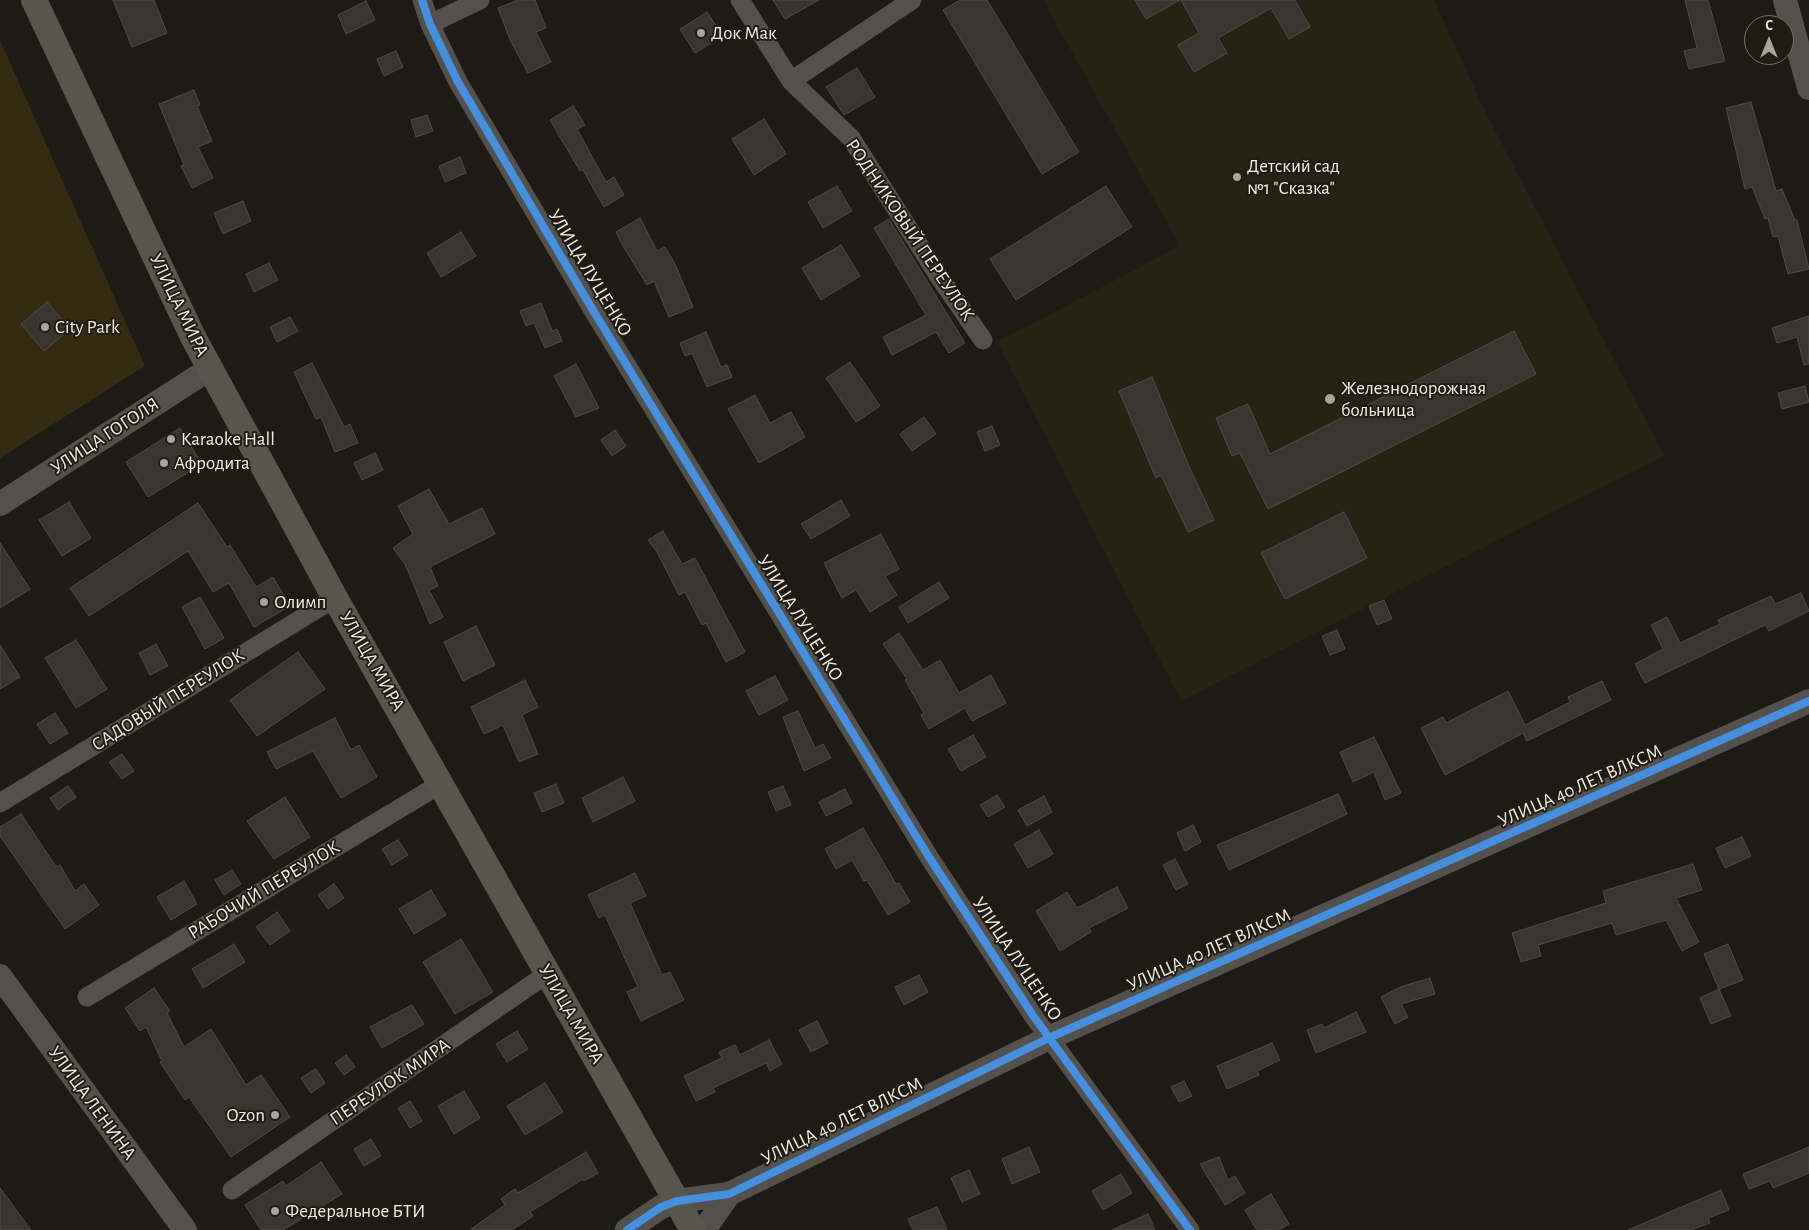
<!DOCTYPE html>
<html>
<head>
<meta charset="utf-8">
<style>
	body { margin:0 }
	#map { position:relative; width:1809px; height:1230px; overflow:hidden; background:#1d1b16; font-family:"Alegreya Sans",sans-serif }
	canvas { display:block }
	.north { position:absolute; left:1744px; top:15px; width:50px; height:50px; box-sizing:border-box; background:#201c13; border:1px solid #747068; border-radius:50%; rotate:0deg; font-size:14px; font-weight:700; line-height:20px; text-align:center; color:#f2efe8 }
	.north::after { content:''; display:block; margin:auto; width:18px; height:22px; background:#a7a59e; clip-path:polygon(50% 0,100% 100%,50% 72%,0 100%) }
</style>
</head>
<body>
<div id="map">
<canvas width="1809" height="1230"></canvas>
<div class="north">С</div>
</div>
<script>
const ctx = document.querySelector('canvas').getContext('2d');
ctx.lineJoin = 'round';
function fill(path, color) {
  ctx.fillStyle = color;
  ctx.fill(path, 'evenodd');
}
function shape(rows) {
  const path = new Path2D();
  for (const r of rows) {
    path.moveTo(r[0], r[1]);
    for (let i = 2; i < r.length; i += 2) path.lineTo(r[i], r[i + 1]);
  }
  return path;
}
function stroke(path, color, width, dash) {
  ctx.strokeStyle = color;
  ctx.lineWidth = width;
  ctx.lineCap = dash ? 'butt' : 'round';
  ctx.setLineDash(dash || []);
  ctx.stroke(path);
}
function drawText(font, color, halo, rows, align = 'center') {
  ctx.font = font + ' "Alegreya Sans",sans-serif';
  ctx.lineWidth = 4;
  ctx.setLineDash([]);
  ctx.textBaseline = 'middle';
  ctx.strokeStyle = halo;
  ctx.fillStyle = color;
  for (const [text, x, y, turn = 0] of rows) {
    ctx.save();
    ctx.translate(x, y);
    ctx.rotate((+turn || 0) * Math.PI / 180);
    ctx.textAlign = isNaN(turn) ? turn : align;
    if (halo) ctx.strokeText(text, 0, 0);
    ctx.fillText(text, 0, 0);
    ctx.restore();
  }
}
const built = shape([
	[1043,0,1434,0,1484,109,1664,456,1181,701,997,342,1180,246]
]);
const green = shape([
	[0,40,145,366,0,458]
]);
const building = shape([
	[113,0,154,0,167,33,132,47,113,0],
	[518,0,535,0,546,28,536,32,551,62,528,73,511,42,498,8,518,0],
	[773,0,819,0,785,19,773,0],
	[960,0,987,0,1079,152,1042,174,943,10,960,0],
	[1135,0,1180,0,1146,19,1135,0],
	[1181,0,1295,0,1310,27,1289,39,1271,8,1218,38,1227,53,1194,72,1178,45,1199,33,1181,0],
	[1685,0,1708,0,1725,61,1689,69,1684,51,1697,48,1685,0],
	[366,1,375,20,346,34,338,15,366,1],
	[707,12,723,36,695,53,680,29,707,12],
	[396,51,403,67,384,76,377,59,396,51],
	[857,68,875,97,844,115,826,87,857,68],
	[194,90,200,105,197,106,212,141,198,147,213,178,192,188,181,166,184,165,159,104,194,90],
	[1751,102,1776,191,1782,189,1795,220,1797,220,1809,269,1788,274,1778,236,1773,237,1768,218,1765,219,1752,187,1745,189,1726,108,1751,102],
	[573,106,585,125,577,129,606,182,614,177,624,195,604,207,583,170,580,171,550,120,573,106],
	[427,115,433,131,416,137,411,120,427,115],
	[764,119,786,154,754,175,732,139,764,119],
	[460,157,466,173,445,182,439,166,460,157],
	[837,186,852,211,823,228,808,202,837,186],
	[1106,186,1132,227,1016,300,990,259,1106,186],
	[243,201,251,221,223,234,214,213,243,201],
	[640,218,657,251,665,247,675,264,693,307,669,317,654,281,647,285,623,246,616,232,640,218],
	[889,219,965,343,949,353,936,332,892,355,883,337,926,315,874,228,889,219],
	[461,232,476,256,441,277,427,253,461,232],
	[841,245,860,276,821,300,802,268,841,245],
	[269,263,278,280,254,292,246,274,269,263],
	[47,302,70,329,44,351,21,324,47,302],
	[541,303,552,331,557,329,562,341,545,348,534,323,526,326,520,311,541,303],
	[1809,316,1809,364,1804,365,1797,337,1777,343,1772,328,1809,316],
	[290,317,298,331,277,342,270,327,290,317],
	[1514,331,1536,374,1268,509,1240,453,1232,456,1216,418,1248,404,1270,454,1514,331],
	[706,332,721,367,727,365,732,377,707,387,692,353,685,356,680,343,706,332],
	[850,362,880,406,856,422,826,378,850,362],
	[312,363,344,427,350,424,358,443,335,452,321,417,316,419,294,372,312,363],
	[576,364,599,408,576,417,554,376,576,364],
	[1152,377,1188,464,1214,520,1188,532,1161,475,1156,478,1119,391,1152,377],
	[1805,386,1809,402,1782,409,1778,393,1805,386],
	[755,395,770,423,791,412,805,437,759,463,728,409,755,395],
	[924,417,936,434,912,451,900,434,924,417],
	[992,426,1000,445,985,451,977,432,992,426],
	[180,428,202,464,148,497,126,462,180,428],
	[615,430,626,446,612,456,601,440,615,430],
	[375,453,383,470,362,480,354,463,375,453],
	[429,489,449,524,482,508,495,534,430,567,438,586,429,590,443,617,430,624,405,564,393,548,413,534,398,506,429,489],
	[841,500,850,516,811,539,801,524,841,500],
	[69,502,91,538,62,556,39,520,69,502],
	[198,503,227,547,230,545,256,587,273,577,290,606,254,627,229,583,213,592,188,551,89,616,70,588,198,503],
	[1344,512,1367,558,1285,599,1261,553,1344,512],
	[663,531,682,564,695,558,745,652,726,662,706,623,702,625,685,592,679,595,657,552,648,540,663,531],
	[881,534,899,569,885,576,897,595,870,612,856,590,842,598,824,563,881,534],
	[0,543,30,589,0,608,0,543],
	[939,582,949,598,908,623,899,607,939,582],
	[1801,593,1809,611,1769,631,1765,625,1645,683,1635,664,1663,649,1651,625,1667,617,1680,643,1720,624,1718,620,1771,596,1775,604,1801,593],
	[200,597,224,638,205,649,182,607,200,597],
	[1384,600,1392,619,1377,625,1369,606,1384,600],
	[476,626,495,665,463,681,444,642,476,626],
	[1337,630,1345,649,1330,655,1322,636,1337,630],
	[899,633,923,670,940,660,959,693,991,675,1006,703,972,721,965,708,929,729,921,715,924,713,905,680,907,679,883,644,899,633],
	[76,640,107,689,76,708,45,658,76,640],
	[156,644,168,666,150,675,139,653,156,644],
	[0,645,20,677,0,689,0,645],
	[298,652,325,689,257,736,230,700,298,652],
	[775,676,788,700,759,715,746,691,775,676],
	[525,680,538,707,522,715,538,754,519,762,503,725,484,734,471,707,525,680],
	[1602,681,1611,700,1527,741,1523,733,1445,775,1421,728,1443,717,1446,723,1508,691,1525,725,1570,702,1568,697,1602,681],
	[798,711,815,748,823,744,831,758,804,771,783,717,798,711],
	[55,713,68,733,50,744,37,724,55,713],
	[335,718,351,750,359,745,377,777,341,798,313,751,276,769,267,752,335,718],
	[973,735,986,757,961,771,948,749,973,735],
	[1374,737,1401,793,1385,800,1374,772,1353,782,1340,752,1374,737],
	[122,754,134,771,122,779,109,762,122,754],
	[623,777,635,801,593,822,582,798,623,777],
	[556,784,564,803,542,812,534,793,556,784],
	[68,786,76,797,58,810,50,798,68,786],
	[783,786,791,805,776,811,768,792,783,786],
	[845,789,852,803,826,816,819,802,845,789],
	[1338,794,1347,814,1229,870,1217,845,1338,794],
	[997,795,1005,807,988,817,980,805,997,795],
	[1044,796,1052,812,1027,826,1018,810,1044,796],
	[285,797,310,837,274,859,247,821,285,797],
	[21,814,56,867,60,865,75,891,84,884,99,905,65,929,0,836,0,827,21,814],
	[1193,825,1201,842,1185,851,1177,833,1193,825],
	[863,828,896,884,899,883,910,902,888,915,867,880,864,881,852,860,836,869,825,849,863,828],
	[1039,830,1053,854,1028,868,1014,844,1039,830],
	[1742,837,1751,856,1725,868,1716,848,1742,837],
	[398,840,408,855,392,865,382,849,398,840],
	[1175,859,1188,884,1176,890,1163,865,1175,859],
	[1693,864,1702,890,1676,898,1699,942,1682,951,1666,920,1616,935,1612,923,1538,945,1541,956,1521,962,1512,933,1606,903,1603,891,1693,864],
	[232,870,241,884,224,895,215,880,232,870],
	[635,873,646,896,630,903,662,975,670,972,684,1000,641,1021,627,992,638,987,605,915,599,918,588,895,635,873],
	[184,881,197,904,171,920,157,897,184,881],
	[334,884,344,898,328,909,318,895,334,884],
	[1117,887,1128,908,1089,928,1091,932,1060,951,1036,911,1067,892,1077,908,1117,887],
	[431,890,446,915,414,934,399,909,431,890],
	[277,912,290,931,270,945,256,927,277,912],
	[461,939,493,992,455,1014,423,962,461,939],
	[234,944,245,962,203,988,192,969,234,944],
	[1728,944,1743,980,1719,989,1704,954,1728,944],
	[919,975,928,992,904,1005,895,987,919,975],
	[1430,978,1435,994,1401,1004,1408,1017,1395,1024,1381,997,1400,987,1430,978],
	[154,988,170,1011,167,1013,184,1047,211,1029,246,1085,261,1075,290,1117,231,1157,189,1097,185,1100,160,1062,162,1061,146,1027,140,1031,125,1008,154,988],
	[1719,989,1731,1016,1711,1024,1700,998,1719,989],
	[412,1005,424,1024,382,1048,370,1027,412,1005],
	[1356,1012,1366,1032,1316,1053,1307,1030,1322,1024,1324,1028,1356,1012],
	[817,1021,828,1043,811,1052,799,1030,817,1021],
	[517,1031,528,1049,507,1062,496,1044,517,1031],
	[769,1040,782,1064,770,1071,766,1063,713,1088,715,1092,696,1101,684,1076,722,1058,719,1052,735,1045,740,1055,769,1040],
	[1272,1043,1280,1060,1257,1071,1259,1075,1227,1089,1217,1066,1272,1043],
	[346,1055,355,1067,344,1075,335,1063,346,1055],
	[316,1069,325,1083,311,1093,301,1078,316,1069],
	[1184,1081,1192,1096,1179,1102,1171,1087,1184,1081],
	[545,1083,563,1112,525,1135,507,1106,545,1083],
	[464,1091,480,1118,454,1134,438,1106,464,1091],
	[410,1101,422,1121,410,1128,398,1108,410,1101],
	[371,1139,381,1156,364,1166,354,1149,371,1139],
	[1029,1147,1040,1172,1012,1184,1002,1159,1029,1147],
	[1809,1147,1809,1173,1773,1188,1770,1181,1749,1189,1743,1174,1809,1147],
	[586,1152,598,1173,584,1181,583,1179,530,1212,533,1216,512,1230,470,1230,505,1205,501,1199,515,1189,518,1193,586,1152],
	[1219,1157,1228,1180,1235,1176,1245,1193,1225,1205,1200,1164,1219,1157],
	[321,1162,342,1194,283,1230,261,1230,245,1205,283,1181,286,1186,321,1162],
	[969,1170,980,1194,962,1202,951,1178,969,1170],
	[1121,1174,1132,1193,1103,1210,1092,1191,1121,1174],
	[0,1188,31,1230,0,1230,0,1188],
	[1721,1190,1729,1210,1708,1218,1710,1223,1691,1230,1628,1230,1721,1190],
	[1271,1194,1289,1224,1279,1230,1257,1230,1245,1210,1271,1194],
	[937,1207,947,1230,913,1230,908,1219,937,1207],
	[1148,1214,1155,1230,1112,1230,1148,1214]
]);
const minor = shape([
	[422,0,430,24,458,82,594,312,929,857,1034,1017,1190,1230],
	[740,0,791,81,912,0],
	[430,24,480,0],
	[791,81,851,138,938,275,983,340],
	[0,803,335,598],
	[87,997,442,783],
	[232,1190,547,974]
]);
const tertiary = shape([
	[1785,0,1809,88],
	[0,504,211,368],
	[0,976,185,1230],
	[627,1230,661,1207,677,1201,729,1194,1051,1037,1809,701],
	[704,1230,729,1194]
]);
const secondary = shape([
	[34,0,193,337,335,598,693,1230]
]);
const cycleway = shape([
	[422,0,430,24,458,82,594,312,929,857,1034,1017,1190,1230],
	[627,1230,661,1207,677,1201,729,1194,1051,1037,1809,701]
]);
const markers = [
	[701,33,5,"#a7a59e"],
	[1237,177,5,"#a7a59e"],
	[45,327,5,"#a7a59e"],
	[1330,399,6,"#a7a59e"],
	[171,439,5,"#a7a59e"],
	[164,463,5,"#a7a59e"],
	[264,602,5,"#a7a59e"],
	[275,1115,5,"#a7a59e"],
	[275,1211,5,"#a7a59e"]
];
const poiNames = [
	["Док Мак",711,33],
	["Детский сад",1247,166],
	["№1 \"Сказка\"",1247,188],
	["City Park",55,327],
	["Железнодорожная",1341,388],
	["больница",1341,410],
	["Karaoke Hall",181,439],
	["Афродита",174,463],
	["Олимп",274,602],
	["Ozon",265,1115,"right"],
	["Федеральное БТИ",285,1211]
];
const streetNames = [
	["РОДНИКОВЫЙ ПЕРЕУЛОК",910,230,56],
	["УЛИЦА ЛУЦЕНКО",590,273,59],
	["УЛИЦА МИРА",179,305,64],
	["УЛИЦА ГОГОЛЯ",105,436,-33],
	["УЛИЦА ЛУЦЕНКО",800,618,58],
	["УЛИЦА МИРА",372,661,60],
	["САДОВЫЙ ПЕРЕУЛОК",168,700,-32],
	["УЛИЦА 40 ЛЕТ ВЛКСМ",1580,786,-24],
	["РАБОЧИЙ ПЕРЕУЛОК",264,890,-31],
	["УЛИЦА 40 ЛЕТ ВЛКСМ",1209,950,-24],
	["УЛИЦА ЛУЦЕНКО",1017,959,56],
	["УЛИЦА МИРА",571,1014,60],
	["ПЕРЕУЛОК МИРА",390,1082,-34],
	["УЛИЦА ЛЕНИНА",92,1103,54],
	["УЛИЦА 40 ЛЕТ ВЛКСМ",842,1121,-26]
];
fill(built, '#272213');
fill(green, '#352b13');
fill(building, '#373631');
stroke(building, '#4e4c48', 1);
stroke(minor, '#53514d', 19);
stroke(tertiary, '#53514d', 24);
stroke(secondary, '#58554d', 26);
stroke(cycleway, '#468fdf', 8);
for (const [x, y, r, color] of markers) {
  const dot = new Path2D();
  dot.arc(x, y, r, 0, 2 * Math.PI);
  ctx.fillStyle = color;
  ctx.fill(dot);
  stroke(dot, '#201c13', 2);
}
drawText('19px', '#f2efe8', '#201c13', poiNames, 'left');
drawText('19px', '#f2efe8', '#201c13', streetNames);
</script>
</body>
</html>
